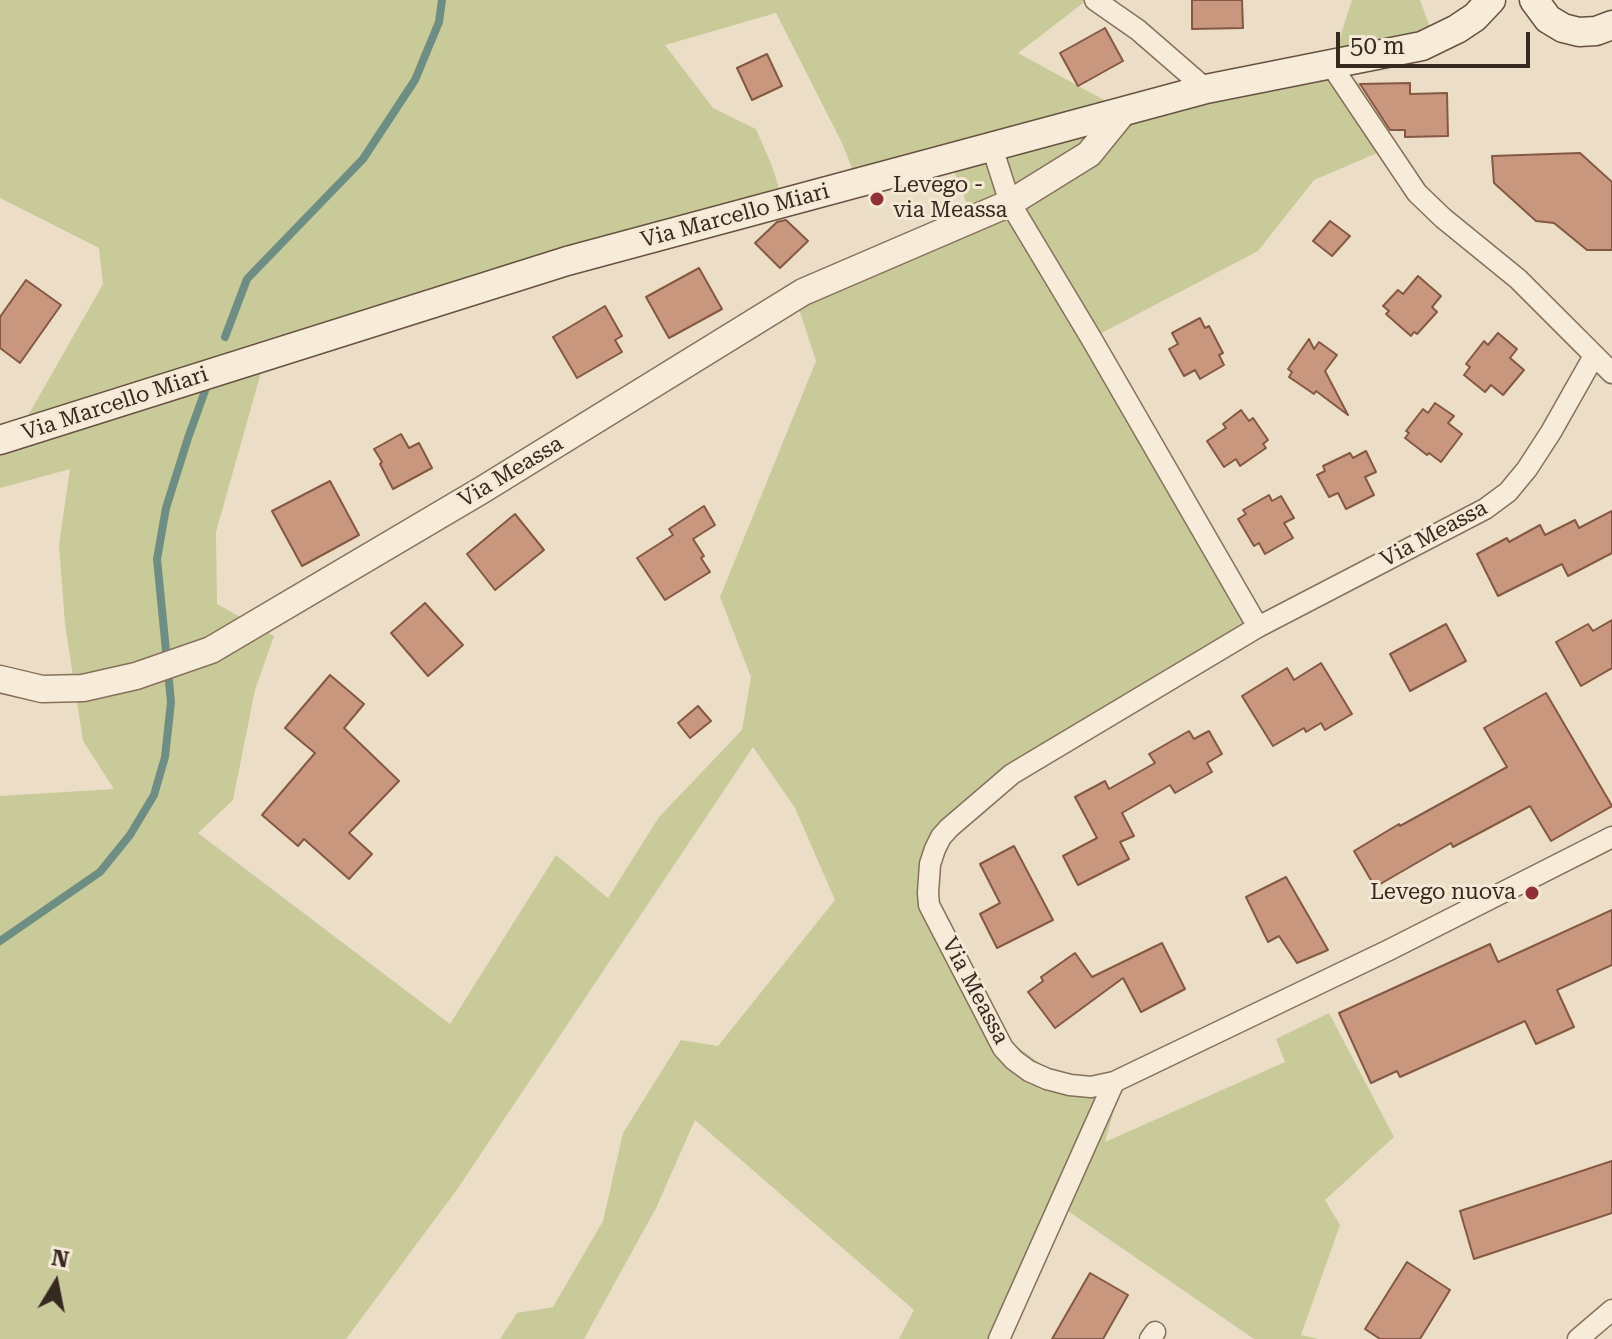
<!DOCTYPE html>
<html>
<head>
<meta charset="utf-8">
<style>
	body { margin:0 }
	#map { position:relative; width:1612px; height:1339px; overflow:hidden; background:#ecdec6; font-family:"Roboto Serif",serif }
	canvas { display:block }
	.north { position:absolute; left:16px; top:1243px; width:80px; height:80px; -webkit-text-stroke:6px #f4e9d5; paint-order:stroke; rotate:10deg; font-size:22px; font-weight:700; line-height:32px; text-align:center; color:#372920 }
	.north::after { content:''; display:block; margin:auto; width:28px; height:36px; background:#372920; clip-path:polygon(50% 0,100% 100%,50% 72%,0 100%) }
	.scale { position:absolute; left:1336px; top:32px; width:194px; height:36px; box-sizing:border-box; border:4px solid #372920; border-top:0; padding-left:10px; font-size:24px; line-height:28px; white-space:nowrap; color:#372920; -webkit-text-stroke:6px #f4e9d5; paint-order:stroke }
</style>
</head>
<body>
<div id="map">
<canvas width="1612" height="1339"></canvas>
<div class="north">N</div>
<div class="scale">50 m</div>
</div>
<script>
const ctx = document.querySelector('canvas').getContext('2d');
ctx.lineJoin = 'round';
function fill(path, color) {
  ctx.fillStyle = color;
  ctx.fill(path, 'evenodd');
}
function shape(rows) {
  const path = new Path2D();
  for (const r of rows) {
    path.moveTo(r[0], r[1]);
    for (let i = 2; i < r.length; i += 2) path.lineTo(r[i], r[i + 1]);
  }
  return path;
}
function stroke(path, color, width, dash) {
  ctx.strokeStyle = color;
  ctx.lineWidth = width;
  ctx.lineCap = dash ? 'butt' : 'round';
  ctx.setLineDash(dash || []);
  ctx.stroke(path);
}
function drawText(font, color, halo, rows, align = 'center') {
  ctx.font = font + ' "Roboto Serif",serif';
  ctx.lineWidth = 6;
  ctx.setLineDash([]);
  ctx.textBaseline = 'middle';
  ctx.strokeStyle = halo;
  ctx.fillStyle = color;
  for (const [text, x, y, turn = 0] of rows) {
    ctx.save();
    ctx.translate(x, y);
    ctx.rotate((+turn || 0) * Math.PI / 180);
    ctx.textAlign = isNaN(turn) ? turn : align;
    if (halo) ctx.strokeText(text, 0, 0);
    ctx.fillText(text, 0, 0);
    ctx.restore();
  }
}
const green = shape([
	[0,0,1087,0,1018,53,1124,111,1331,65,1352,0,1420,0,1436,44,1332,65,1360,84,1360,90,1389,148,1314,180,1258,251,1092,338,1258,627,1012,774,952,828,935,863,938,904,1011,1042,1053,1073,1086,1080,1124,1075,1105,1142,1285,1062,1276,1039,1329,1013,1394,1137,1325,1200,1340,1225,1301,1335,1318,1339,1254,1339,1068,1211,1004,1339,899,1339,914,1310,695,1120,656,1208,584,1339,500,1339,517,1313,553,1307,603,1221,623,1133,681,1040,718,1046,835,900,795,808,753,747,456,1191,346,1339,0,1339,0,796,114,789,83,741,65,624,59,545,70,469,0,488,0,446,13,442,103,284,99,248,0,198],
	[776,13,841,141,860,187,950,161,973,220,798,306,816,361,720,597,751,677,742,730,659,817,608,898,556,855,450,1024,198,833,233,800,255,690,274,636,217,604,216,532,262,369,786,210,772,166,756,129,713,108,665,45]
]);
const stream = shape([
	[225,337,247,279,363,159,415,80,439,22,442,0],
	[0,941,100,872,130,835,154,795,165,757,171,702,157,559,166,508,188,438,206,388]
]);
const building = shape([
	[1192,0,1242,0,1243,28,1192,29,1192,0],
	[1105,28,1123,61,1078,86,1060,53,1105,28],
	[767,54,782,86,752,100,737,68,767,54],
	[1410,83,1410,94,1447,93,1448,136,1405,137,1405,130,1390,130,1360,84,1410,83],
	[1580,153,1612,182,1612,250,1587,250,1554,223,1536,221,1494,183,1492,156,1580,153],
	[786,220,808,241,780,268,755,243,777,222,786,220],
	[1330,221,1350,236,1332,256,1313,241,1330,221],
	[699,268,722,309,669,338,646,297,699,268],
	[1418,276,1441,296,1432,307,1437,312,1417,334,1414,332,1411,336,1386,314,1389,311,1383,306,1398,290,1403,294,1418,276],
	[26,280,61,305,20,363,0,348,0,317,26,280],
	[605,306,622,336,615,340,622,352,577,378,553,337,605,306],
	[1200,318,1205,328,1209,326,1223,353,1219,355,1224,365,1200,379,1195,370,1184,376,1169,349,1178,344,1172,333,1200,318],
	[1498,333,1517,349,1510,358,1524,370,1503,395,1491,385,1485,392,1464,375,1470,367,1466,364,1484,341,1488,345,1498,333],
	[1309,339,1314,349,1319,342,1337,355,1325,371,1348,415,1316,391,1314,394,1289,377,1292,372,1288,369,1309,339],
	[1435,403,1454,416,1448,423,1462,434,1441,462,1429,453,1427,455,1405,438,1409,433,1406,431,1423,409,1428,413,1435,403],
	[1241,410,1249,421,1253,418,1268,440,1263,444,1266,448,1240,466,1236,459,1224,467,1207,441,1226,428,1223,424,1241,410],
	[401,434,409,448,419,443,432,468,393,489,380,464,382,462,374,449,401,434],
	[1366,451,1376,472,1365,477,1374,495,1346,509,1338,493,1329,497,1317,475,1325,471,1323,466,1350,453,1353,458,1366,451],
	[330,481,359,535,302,566,272,511,330,481],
	[1269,495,1272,501,1281,496,1294,518,1284,523,1293,538,1265,554,1259,543,1254,546,1238,519,1246,514,1243,510,1269,495],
	[704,506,715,525,693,539,704,556,701,558,710,572,665,600,637,558,673,535,669,529,704,506],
	[1612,511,1612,553,1568,576,1562,564,1498,596,1477,554,1507,538,1509,542,1540,525,1545,535,1575,520,1579,528,1612,511],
	[515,514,544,550,495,590,467,554,515,514],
	[425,603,463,645,428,676,391,633,425,603],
	[1612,620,1612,668,1581,686,1556,642,1588,624,1593,631,1612,620],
	[1446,624,1466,661,1410,691,1390,654,1446,624],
	[1321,663,1352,714,1325,730,1321,723,1306,732,1304,728,1273,746,1242,696,1287,668,1294,680,1321,663],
	[330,675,364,704,344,728,399,781,349,833,372,854,349,879,304,839,298,846,262,815,315,753,285,728,330,675],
	[1546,693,1612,806,1551,841,1530,806,1453,847,1451,843,1375,887,1354,851,1399,824,1400,826,1507,767,1484,728,1546,693],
	[698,706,711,721,690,738,678,723,698,706],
	[1189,731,1194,739,1209,731,1222,754,1207,763,1212,772,1175,793,1170,785,1122,813,1134,836,1120,842,1129,859,1078,885,1063,856,1097,838,1075,797,1105,781,1109,789,1155,763,1149,754,1189,731],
	[1014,846,1053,920,997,948,980,914,1000,903,980,864,1014,846],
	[1286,877,1328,950,1297,963,1279,936,1268,942,1246,897,1286,877],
	[1612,910,1612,965,1557,990,1574,1027,1536,1044,1525,1021,1400,1077,1397,1071,1371,1083,1339,1013,1490,944,1498,962,1612,910],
	[1162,943,1185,989,1141,1012,1123,978,1055,1028,1028,992,1043,981,1041,977,1075,953,1092,977,1162,943],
	[1612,1161,1612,1213,1474,1259,1460,1211,1612,1161],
	[1407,1262,1450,1290,1420,1339,1380,1339,1365,1329,1407,1262],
	[1090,1273,1128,1295,1103,1339,1052,1339,1090,1273]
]);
const minor = shape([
	[1095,0,1138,30,1206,89],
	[1331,65,1417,193,1443,218,1518,279,1612,373],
	[992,147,1010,203,1091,338,1258,627],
	[1594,356,1551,432,1527,469,1508,492,1485,509,1258,627,1012,774,949,828,941,837,935,849,930,864,928,893,929,905,1003,1048,1014,1060,1029,1071,1047,1079,1070,1085,1091,1087,1114,1082,1389,950,1612,837],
	[999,1339,1114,1082],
	[1150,1339,1155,1332],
	[1578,1339,1612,1310]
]);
const tertiary = shape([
	[0,679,42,689,83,688,136,676,211,650,482,490,803,292,1010,203,1089,154,1124,111]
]);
const secondary = shape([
	[1534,0,1548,19,1563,28,1579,32,1596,31,1612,25],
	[0,440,567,261,1206,89,1422,46,1457,29,1475,17,1491,0]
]);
const markers = [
	[877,199,8,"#932f37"],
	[1532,893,8,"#932f37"]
];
const poiNames = [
	["Levego -",893,186],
	["via Meassa",893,211],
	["Levego nuova",1516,893,"right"]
];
const streetNames = [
	["Via Marcello Miari",735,216,-15],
	["Via Marcello Miari",115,404,-18],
	["Via Meassa",511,472,-31],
	["Via Meassa",1434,534,-28],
	["Via Meassa",975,991,62]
];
fill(green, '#c8ca9a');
stroke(stream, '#6e8e84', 8);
fill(building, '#c8977e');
stroke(building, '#845843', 2);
stroke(minor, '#87705c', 23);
stroke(tertiary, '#87705c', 29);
stroke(secondary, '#685140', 31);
stroke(minor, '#f7ecd9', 20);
stroke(tertiary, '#f7ecd9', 26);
stroke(secondary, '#f7ecd9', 28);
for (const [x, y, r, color] of markers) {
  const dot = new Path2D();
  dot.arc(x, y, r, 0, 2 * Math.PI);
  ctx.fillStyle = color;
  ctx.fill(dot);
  stroke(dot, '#f4e9d5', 3);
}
drawText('22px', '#372920', '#f4e9d5', poiNames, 'left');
drawText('22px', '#372920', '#f4e9d5', streetNames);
</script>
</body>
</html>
